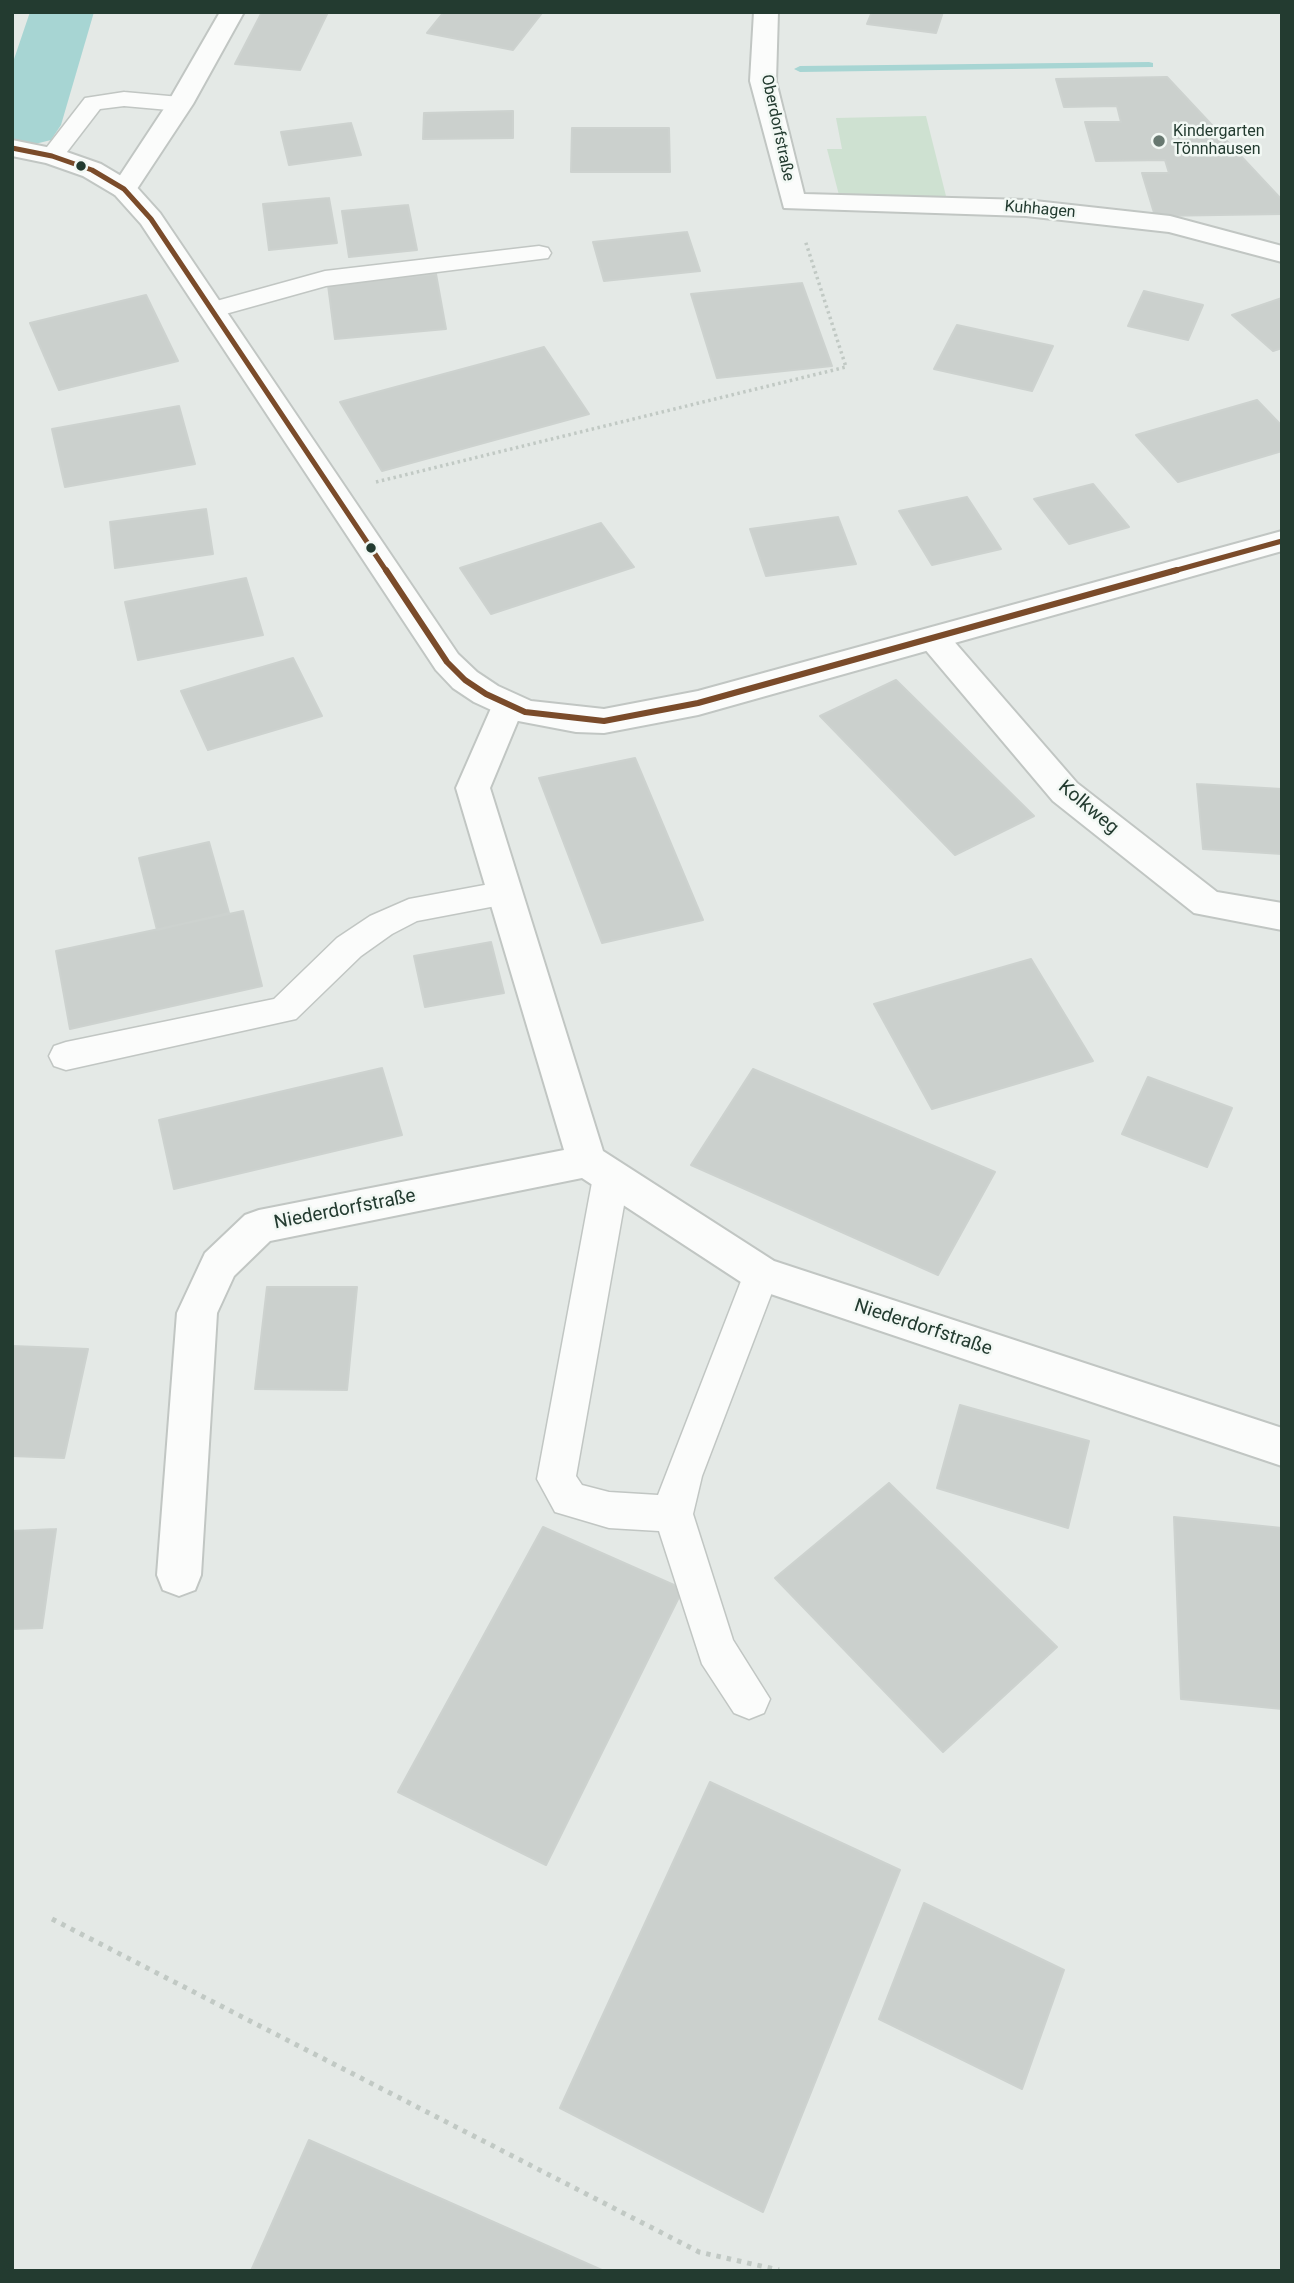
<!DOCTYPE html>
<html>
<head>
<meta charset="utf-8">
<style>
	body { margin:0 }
	#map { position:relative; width:1294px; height:2283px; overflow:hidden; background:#e4e9e6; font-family:Roboto,sans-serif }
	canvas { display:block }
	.frame { position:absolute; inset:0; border:14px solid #233b30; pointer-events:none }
</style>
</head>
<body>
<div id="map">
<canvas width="1294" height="2283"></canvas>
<div class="frame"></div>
</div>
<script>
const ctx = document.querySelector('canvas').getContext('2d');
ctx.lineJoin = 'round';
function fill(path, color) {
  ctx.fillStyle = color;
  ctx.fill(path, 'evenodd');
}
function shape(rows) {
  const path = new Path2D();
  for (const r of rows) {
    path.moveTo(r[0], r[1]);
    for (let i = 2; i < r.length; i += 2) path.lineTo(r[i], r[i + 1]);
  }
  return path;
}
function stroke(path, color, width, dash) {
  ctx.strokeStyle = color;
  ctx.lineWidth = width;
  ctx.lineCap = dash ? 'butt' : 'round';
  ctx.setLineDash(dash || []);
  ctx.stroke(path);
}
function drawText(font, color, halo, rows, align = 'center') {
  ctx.font = font + ' Roboto,sans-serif';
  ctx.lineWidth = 5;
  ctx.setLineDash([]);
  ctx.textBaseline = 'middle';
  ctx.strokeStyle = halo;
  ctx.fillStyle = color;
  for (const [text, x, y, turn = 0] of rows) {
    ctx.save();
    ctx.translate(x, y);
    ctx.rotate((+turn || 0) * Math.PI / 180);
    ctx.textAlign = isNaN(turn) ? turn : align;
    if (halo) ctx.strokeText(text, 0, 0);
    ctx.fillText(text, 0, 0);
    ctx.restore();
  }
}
const green = shape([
	[926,116,947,200,840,199,827,149,842,149,836,118]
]);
const stream = shape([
	[1149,62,1153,63,1153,67,800,72,794,69,800,66,1149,62]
]);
const river = shape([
	[30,12,94,12,61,125,51,140,27,146,12,142,12,65,30,12]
]);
const building = shape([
	[262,12,328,12,300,70,235,64,262,12],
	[444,12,536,12,542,13,513,50,427,33,444,12],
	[872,12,943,12,936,33,867,24,872,12],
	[1167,77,1282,200,1282,214,1155,216,1142,173,1169,173,1165,160,1096,161,1085,122,1121,122,1117,106,1064,107,1056,79,1167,77],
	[513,111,513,138,423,139,424,113,513,111],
	[351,123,361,155,289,165,281,132,351,123],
	[572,128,669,128,670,172,571,172,572,128],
	[329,198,337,243,269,250,263,204,329,198],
	[408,205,417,250,349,257,342,211,408,205],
	[687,232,700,271,604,281,593,242,687,232],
	[436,274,446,329,335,339,328,285,436,274],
	[802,283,832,366,717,378,691,294,802,283],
	[1144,291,1203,305,1188,340,1128,326,1144,291],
	[146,295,178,361,59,390,30,323,146,295],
	[1282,298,1282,348,1273,351,1232,315,1282,298],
	[957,325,1053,346,1032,391,934,369,957,325],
	[544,347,589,414,382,471,340,402,544,347],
	[1257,400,1282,426,1282,451,1178,482,1136,435,1257,400],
	[179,406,195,464,65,487,52,429,179,406],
	[1093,484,1129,527,1069,544,1034,499,1093,484],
	[967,497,1001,549,932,565,899,511,967,497],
	[206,509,213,554,115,568,110,522,206,509],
	[838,517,856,564,766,576,750,529,838,517],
	[601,523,634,567,491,614,460,568,601,523],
	[246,578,263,635,138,660,125,602,246,578],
	[293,658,322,716,208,750,181,691,293,658],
	[896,680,1034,816,955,855,820,716,896,680],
	[635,758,703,920,602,943,539,778,635,758],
	[1197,784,1282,789,1282,854,1203,849,1197,784],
	[209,842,229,913,157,930,139,858,209,842],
	[243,911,262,986,70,1029,56,951,243,911],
	[491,942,504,993,425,1007,414,956,491,942],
	[1031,959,1093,1061,932,1109,874,1004,1031,959],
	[382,1068,402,1135,174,1189,159,1120,382,1068],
	[753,1069,995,1172,938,1275,691,1165,753,1069],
	[1148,1077,1232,1108,1207,1167,1122,1134,1148,1077],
	[267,1287,357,1287,347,1390,255,1389,267,1287],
	[12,1346,88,1349,64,1458,12,1456,12,1346],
	[960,1405,1089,1441,1068,1528,937,1488,960,1405],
	[889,1483,1057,1647,943,1752,775,1578,889,1483],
	[1174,1517,1282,1528,1282,1709,1181,1699,1174,1517],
	[543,1527,683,1589,546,1865,398,1792,543,1527],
	[56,1529,42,1628,12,1629,12,1531,56,1529],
	[710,1782,900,1870,763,2212,560,2108,710,1782],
	[924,1903,1064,1970,1022,2089,879,2019,924,1903],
	[309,2140,604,2271,251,2271,309,2140]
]);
const pathFar1 = shape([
	[376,482,846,367,805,240]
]);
const path = shape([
	[52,1919,699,2252,779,2270]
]);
const service = shape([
	[124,92,180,97,188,99,192,104,188,109,180,111,124,106,100,109,60,161,44,161,40,156,85,98,124,92],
	[539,246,548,248,551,253,548,258,326,286,211,318,202,315,198,310,202,305,325,271,539,246],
	[506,881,517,884,522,893,517,902,417,921,392,934,361,956,296,1019,66,1070,54,1066,49,1056,54,1046,66,1042,274,999,337,938,370,916,409,899,506,881],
	[611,1162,624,1167,629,1177,576,1476,582,1485,609,1492,658,1495,748,1263,761,1258,774,1263,779,1274,702,1476,693,1514,733,1640,770,1699,764,1713,749,1719,734,1713,702,1664,659,1531,609,1528,555,1512,537,1479,593,1177,598,1167,611,1162]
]);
const minor = shape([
	[220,12,244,12,193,104,133,195,115,195,111,189,167,104,220,12],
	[754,12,778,12,776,81,804,194,1026,200,1170,216,1282,246,1282,262,1169,232,1026,216,784,208,750,81,754,12],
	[934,628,945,631,1077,783,1217,892,1282,903,1282,930,1194,913,1053,801,923,647,918,639,923,631,934,628],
	[508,694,520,698,524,706,490,788,603,1151,774,1261,1282,1428,1282,1466,747,1286,582,1178,270,1241,234,1276,217,1313,201,1575,195,1590,179,1596,163,1590,157,1575,177,1313,205,1253,245,1215,259,1210,564,1150,456,788,492,706,496,698,508,694]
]);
const tertiary = shape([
	[12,140,61,150,101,164,133,183,160,213,458,654,477,672,498,686,531,701,604,709,698,691,1282,531,1282,551,698,715,604,733,576,732,513,720,474,702,453,688,436,670,141,224,115,195,83,176,46,163,12,156,12,140]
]);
const bus1Far1 = shape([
	[12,148,52,156,92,170,124,189,151,219,387,572],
	[1170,572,1282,541]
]);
const bus1 = shape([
	[386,570,447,662,465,680,486,694,525,712,604,721,698,703,1177,570]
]);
const markers = [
	[1159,141,7,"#677870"],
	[81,166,6,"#233b30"],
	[371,548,6,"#233b30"]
];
const farStreetnames = [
	["Oberdorfstraße",777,128,78],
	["Kuhhagen",1040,210,5]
];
const farPoinames = [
	["Kindergarten",1173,132],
	["Tönnhausen",1173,150]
];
const streetNames = [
	["Kolkweg",1088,808,40],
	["Niederdorfstraße",345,1210,-11],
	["Niederdorfstraße",923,1328,18]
];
fill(green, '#cee1d1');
fill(stream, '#a7d5d3');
fill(river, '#a7d5d3');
fill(building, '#cbd0cd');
stroke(building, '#cdd2cf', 2);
stroke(service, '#c1c6c3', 3);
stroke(minor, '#c1c6c3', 4);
stroke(tertiary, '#c1c6c3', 4);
stroke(pathFar1, '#c1c9c4', 3.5, [2.5, 3.5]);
stroke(path, '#c1c9c4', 5, [4.5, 6]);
fill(service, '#fbfcfb');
fill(minor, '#fbfcfb');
fill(tertiary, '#fbfcfb');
stroke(bus1Far1, '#7a4b2a', 5);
stroke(bus1, '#7a4b2a', 6);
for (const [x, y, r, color] of markers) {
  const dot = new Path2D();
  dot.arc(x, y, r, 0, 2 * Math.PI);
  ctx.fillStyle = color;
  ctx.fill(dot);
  stroke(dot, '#f2f8f4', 2.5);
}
drawText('16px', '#233b30', '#f2f8f4', farStreetnames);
drawText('16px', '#233b30', '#f2f8f4', farPoinames, 'left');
drawText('19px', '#233b30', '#f2f8f4', streetNames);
</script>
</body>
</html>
